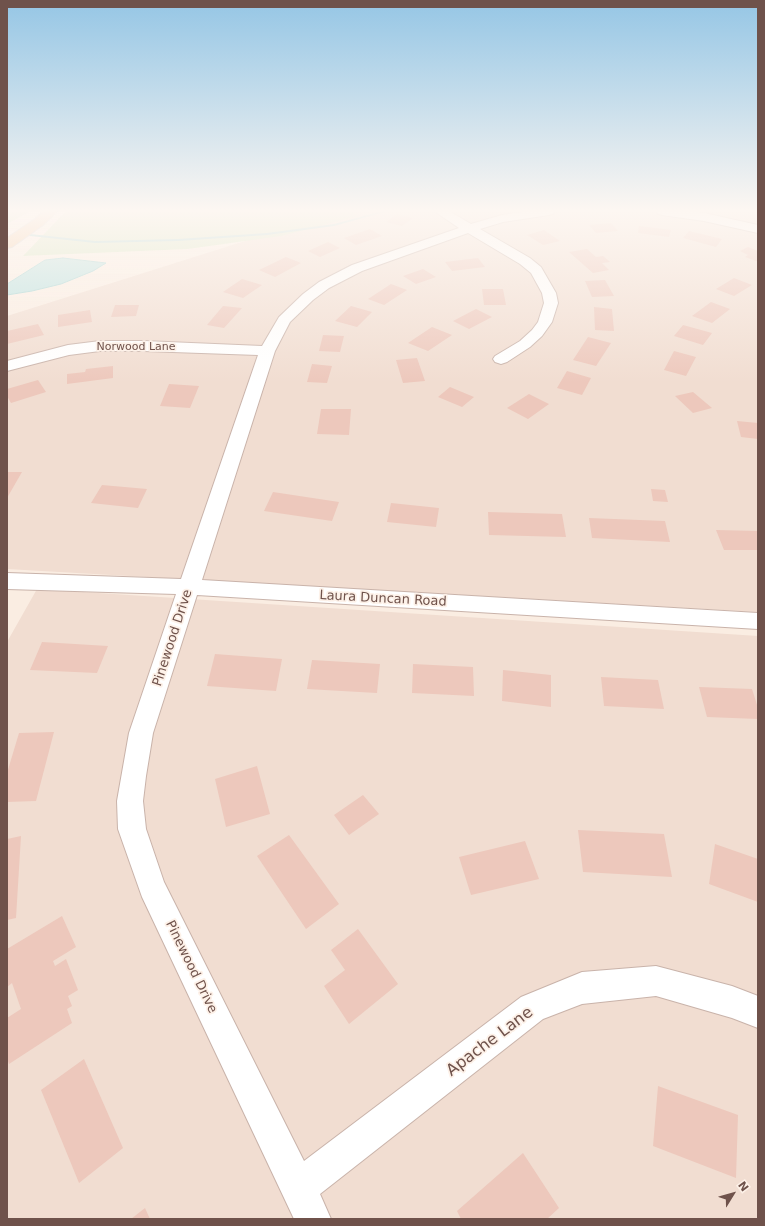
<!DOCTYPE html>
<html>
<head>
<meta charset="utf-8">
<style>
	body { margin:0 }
	#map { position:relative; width:765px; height:1226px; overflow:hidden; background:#faede2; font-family:"DejaVu Sans",sans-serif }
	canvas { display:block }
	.frame { position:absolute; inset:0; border:8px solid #6f524b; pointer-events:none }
	.north { position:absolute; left:713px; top:1174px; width:40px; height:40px; -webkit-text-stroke:3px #fdf1e8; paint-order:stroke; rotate:53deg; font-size:11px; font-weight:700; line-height:16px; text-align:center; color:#6f524b }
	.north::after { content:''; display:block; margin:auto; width:14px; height:18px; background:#6f524b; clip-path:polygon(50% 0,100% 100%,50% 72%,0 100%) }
</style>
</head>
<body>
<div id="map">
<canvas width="765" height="1226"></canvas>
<div class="frame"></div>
<div class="north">N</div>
</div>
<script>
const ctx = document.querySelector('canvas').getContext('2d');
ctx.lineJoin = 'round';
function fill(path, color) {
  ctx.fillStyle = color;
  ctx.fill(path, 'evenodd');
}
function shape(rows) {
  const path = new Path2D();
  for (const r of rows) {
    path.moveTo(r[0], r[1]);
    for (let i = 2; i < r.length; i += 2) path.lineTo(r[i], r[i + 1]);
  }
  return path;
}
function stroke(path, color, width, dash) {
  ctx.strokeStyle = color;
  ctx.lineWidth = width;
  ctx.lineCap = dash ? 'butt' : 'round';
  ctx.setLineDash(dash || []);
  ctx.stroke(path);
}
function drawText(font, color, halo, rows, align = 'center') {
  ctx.font = font + ' "DejaVu Sans",sans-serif';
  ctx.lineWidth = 3.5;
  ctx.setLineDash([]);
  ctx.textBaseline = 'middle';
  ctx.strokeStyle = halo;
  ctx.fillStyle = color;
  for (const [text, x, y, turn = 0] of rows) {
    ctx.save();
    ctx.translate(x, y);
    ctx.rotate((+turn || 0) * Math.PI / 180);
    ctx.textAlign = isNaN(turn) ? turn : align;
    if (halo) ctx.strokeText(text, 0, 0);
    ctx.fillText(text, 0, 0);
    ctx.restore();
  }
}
const residential = shape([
	[340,211,758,211,758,612,7,569,7,316],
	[37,589,758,636,758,1219,7,1219,7,642]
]);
const green = shape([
	[7,211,31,211,7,224],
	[66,211,352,211,358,216,281,236,188,249,23,256]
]);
const water = shape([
	[63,258,106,263,93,271,61,284,32,291,7,295,7,284,45,260,63,258]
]);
const stream = shape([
	[382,211,388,211,334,226,267,235,178,241,95,243,21,235,19,234,21,233,95,241,178,239,267,233,334,224,382,211]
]);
const building = shape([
	[397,214,413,218,402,226,386,222],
	[611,223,618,231,596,233,589,225],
	[639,226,671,230,669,237,638,233],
	[370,229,382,236,356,245,344,238],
	[544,230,560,241,543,245,527,235],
	[689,231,722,239,716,247,683,238],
	[328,242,340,248,320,257,308,251],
	[748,247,758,251,758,260,756,261,745,257,748,255,740,251],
	[587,249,596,257,603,256,610,262,602,263,609,270,593,273,569,252],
	[286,257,301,263,275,277,259,270],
	[478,258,485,267,452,271,445,262],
	[423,269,436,277,416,284,403,276],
	[734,278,752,285,734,296,716,289],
	[242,279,262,285,243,298,223,292],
	[605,280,614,296,592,297,585,281],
	[391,284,407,290,384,305,368,299],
	[482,289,503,289,506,305,484,305],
	[711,302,730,309,712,323,692,316],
	[115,305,139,305,136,316,111,317],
	[223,306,242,308,224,328,207,325],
	[351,306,372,312,357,327,335,321],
	[594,307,612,309,614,331,595,330],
	[476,309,492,317,469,329,453,321],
	[90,310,92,322,58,327,58,315],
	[38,324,44,335,7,344,7,331],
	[683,325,712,333,703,345,674,336],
	[432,327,452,335,428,351,408,343],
	[323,335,344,336,340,352,319,351],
	[588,337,611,343,596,366,573,360],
	[674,351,696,357,686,376,664,370],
	[417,358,425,381,403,383,396,360],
	[312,364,332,366,327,383,307,382],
	[113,366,113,378,67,384,67,374,85,372,86,369],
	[567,371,591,378,582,395,557,388],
	[38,380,46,392,11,403,7,396,7,389],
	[169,384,199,386,190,408,160,406],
	[450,387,474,397,462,407,438,397],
	[693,392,712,408,693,413,675,396],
	[529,394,549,404,528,419,507,408],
	[321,409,351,409,349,435,317,434],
	[737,421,758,423,758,439,741,437],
	[7,472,22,472,7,498],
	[102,485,147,489,138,508,91,503],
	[651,489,665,490,668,502,653,501],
	[273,492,339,502,332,521,264,511],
	[391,503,439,508,436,527,387,522],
	[488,512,562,514,566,537,489,535],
	[589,518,665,521,670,542,592,538],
	[716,530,758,531,758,550,724,550],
	[42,642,108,646,97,673,30,670],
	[215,654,282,659,276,691,207,686],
	[312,660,380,664,377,693,307,689],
	[413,664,473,667,474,696,412,693],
	[503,670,551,675,551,707,502,701],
	[601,677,658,680,664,709,604,706],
	[699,687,752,689,758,708,758,719,707,717],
	[54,732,36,801,7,802,7,773,19,733],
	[257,766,270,814,226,827,215,779],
	[363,795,379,814,349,835,334,815],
	[578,830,664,834,672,877,583,872],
	[289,835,339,904,306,929,257,856],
	[21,836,16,918,7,920,7,839],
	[525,841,539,879,471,895,459,857],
	[715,844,758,859,758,902,709,884],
	[62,916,76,947,53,961,55,966,66,959,78,990,68,996,72,1006,67,1009,72,1023,9,1064,7,1058,7,1018,21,1009,12,983,7,987,7,949],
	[358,929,398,984,349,1024,324,986,345,970,331,950],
	[84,1059,123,1148,79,1183,41,1090],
	[658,1086,738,1115,736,1178,653,1146],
	[523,1153,559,1208,547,1219,461,1219,457,1211],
	[145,1208,150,1219,131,1219]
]);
const minor = shape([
	[434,211,449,211,471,224,502,215,528,211,555,211,553,214,549,215,503,222,480,229,530,258,541,267,556,293,558,303,552,322,542,336,530,347,507,362,501,364,495,362,493,359,495,356,520,341,532,330,538,322,544,303,542,293,531,273,520,264,468,233,362,271,329,288,313,300,290,322,275,351,202,580,758,613,758,629,197,595,153,733,146,776,143,801,146,829,164,882,304,1161,521,997,582,972,656,966,732,986,758,996,758,1028,732,1018,656,996,582,1004,543,1019,320,1194,331,1219,294,1219,142,897,118,829,117,801,129,733,176,594,7,589,7,573,181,579,258,355,144,351,100,351,69,355,7,371,7,361,68,345,100,341,144,341,262,346,279,317,303,294,319,282,352,265,459,228,434,211],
	[656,211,687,211,704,213,758,225,758,233,704,221,662,215,658,214,656,211]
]);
const major = shape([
	[44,211,57,211,43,225,12,247,7,248,7,238,35,219,44,211]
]);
const farStreetnames = [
	["Norwood Lane",136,347]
];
const streetNames = [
	["Laura Duncan Road",383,599,3],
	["Pinewood Drive",173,638,-72],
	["Pinewood Drive",191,967,64]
];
const nearStreetnames = [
	["Apache Lane",490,1042,-37]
];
fill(residential, '#f1ddd1');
fill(green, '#d6e6c2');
fill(water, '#b9e1e0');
stroke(water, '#a0d2d1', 1);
fill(stream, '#a0d2d1');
fill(building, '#edc8bc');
stroke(minor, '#c9b3aa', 2);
stroke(major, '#d4cbc9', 2);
fill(minor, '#fff');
fill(major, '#f3c7a0');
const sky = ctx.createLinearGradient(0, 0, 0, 383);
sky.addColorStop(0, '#95c6e5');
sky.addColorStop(0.55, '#fdf7f2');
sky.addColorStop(1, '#fdf7f200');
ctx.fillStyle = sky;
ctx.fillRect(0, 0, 765, 383);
drawText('11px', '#6f524b', '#fdf1e8', farStreetnames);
drawText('13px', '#6f524b', '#fdf1e8', streetNames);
drawText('16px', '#6f524b', '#fdf1e8', nearStreetnames);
</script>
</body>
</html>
